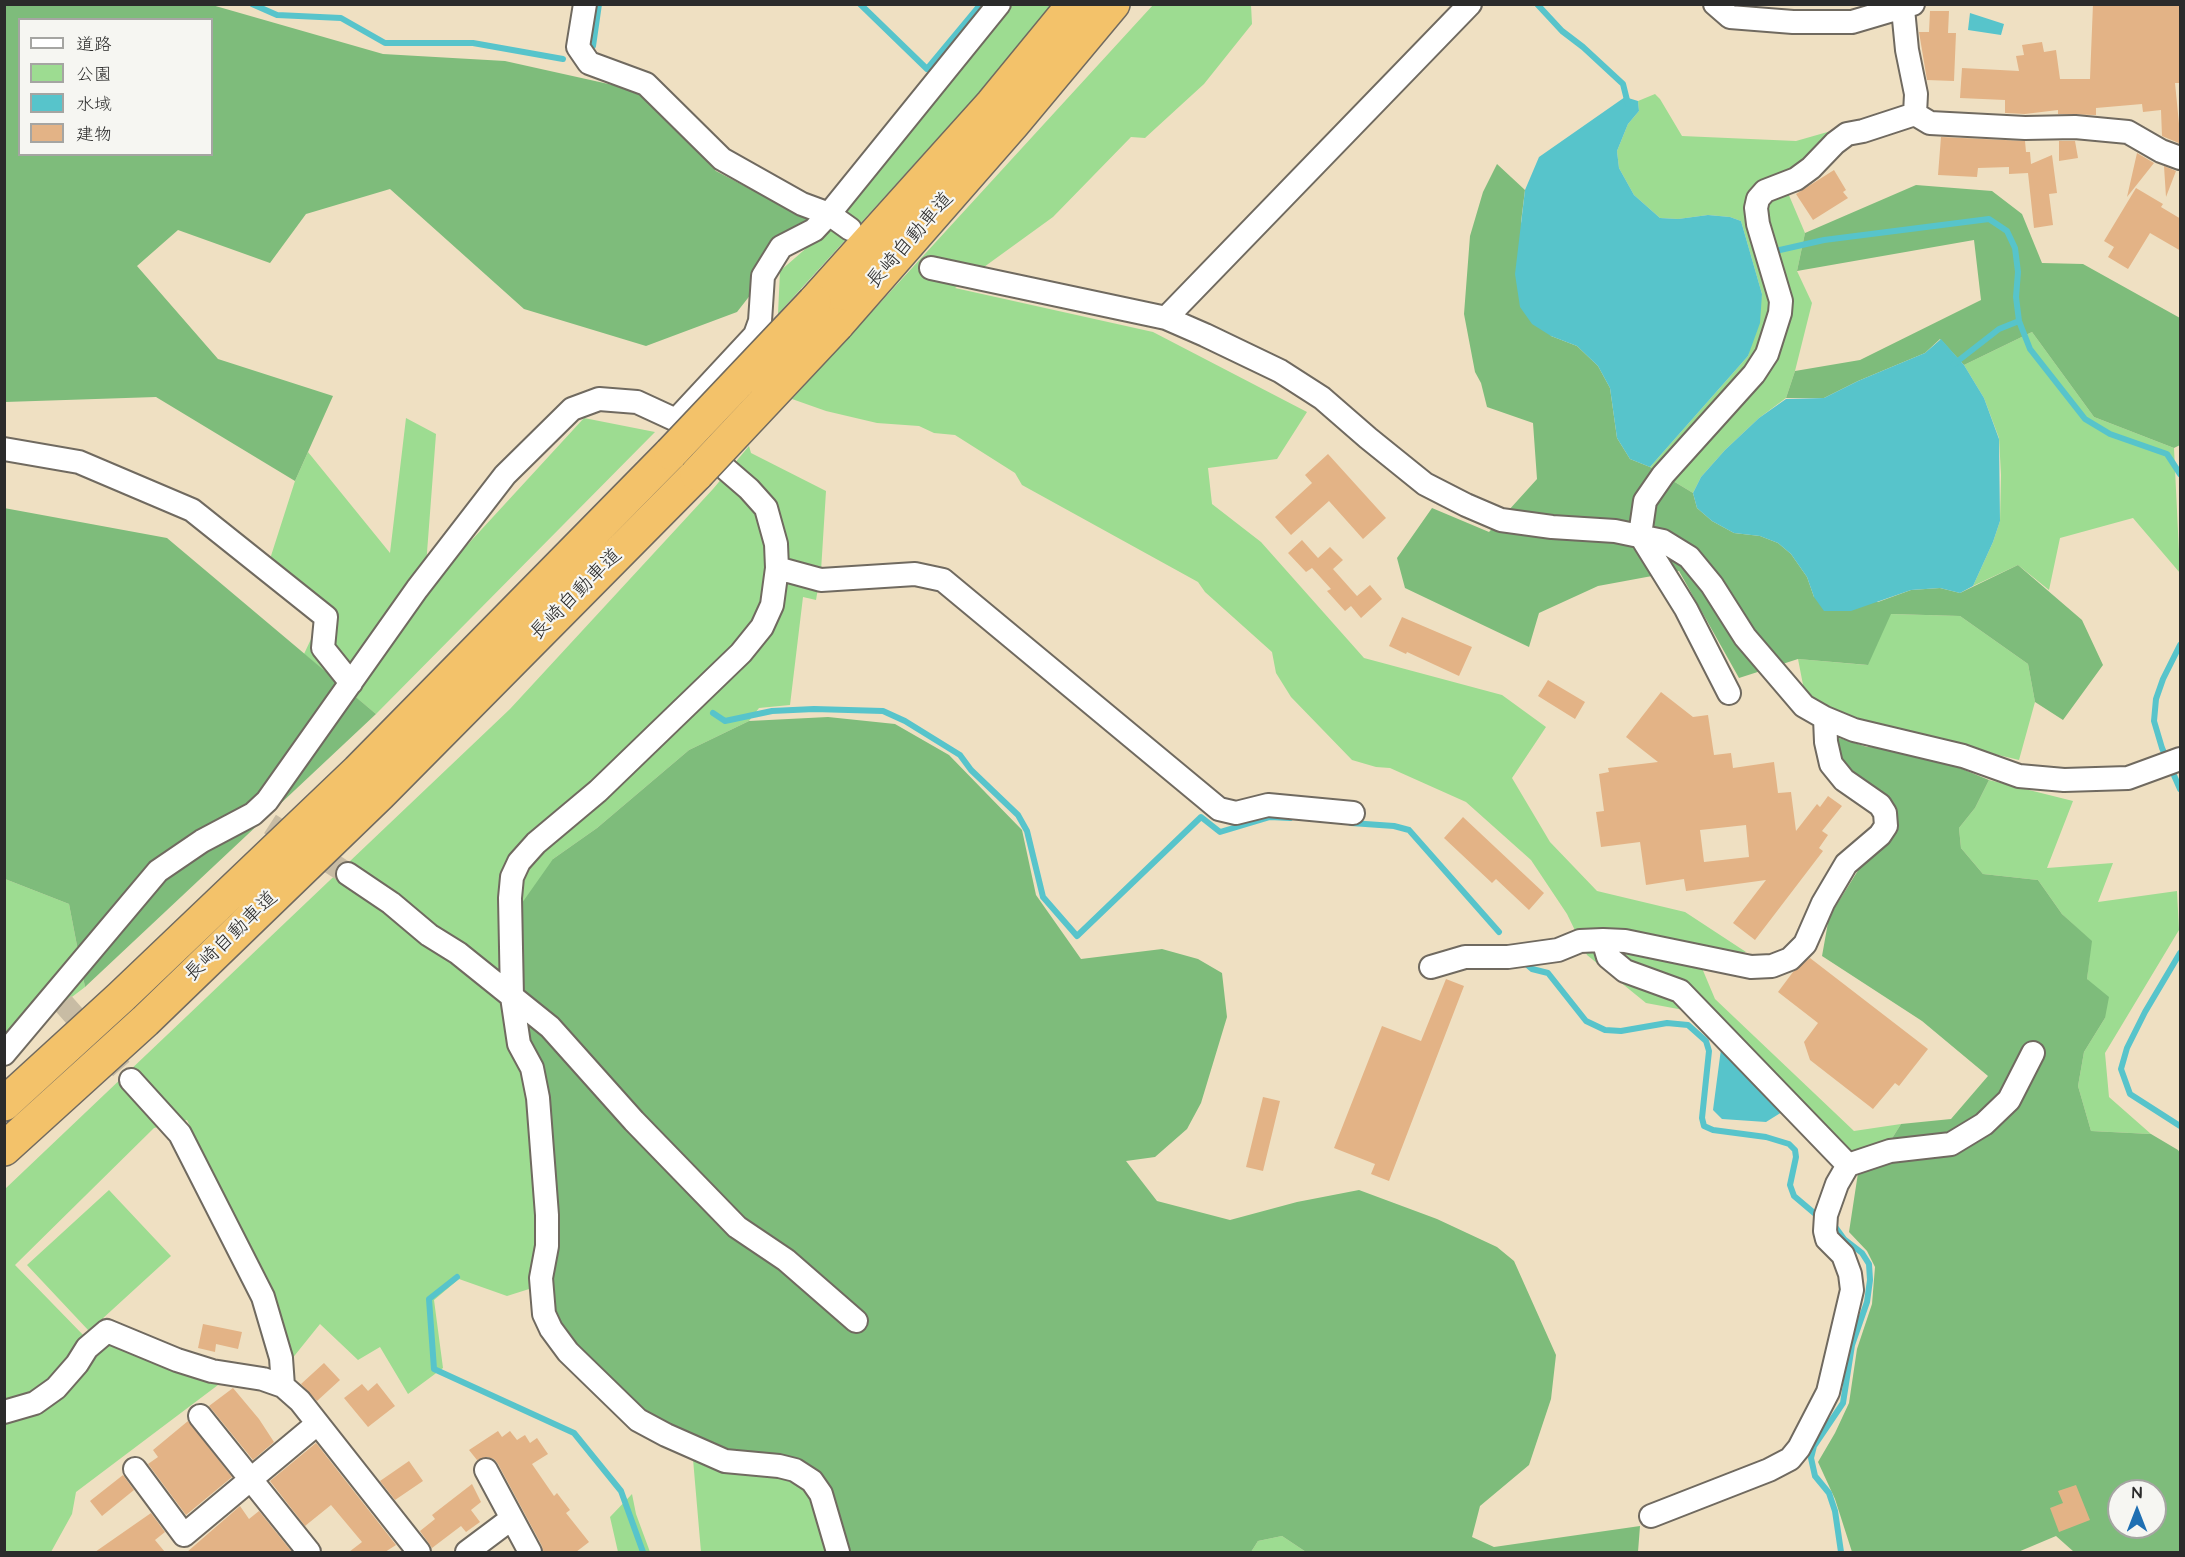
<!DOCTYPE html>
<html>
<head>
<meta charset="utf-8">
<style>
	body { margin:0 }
	#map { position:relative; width:2185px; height:1557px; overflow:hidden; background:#efe0c2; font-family:"Architects Daughter","Klee One",sans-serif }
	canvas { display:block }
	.frame { position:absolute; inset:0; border:6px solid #2b2b2b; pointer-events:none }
	.legend { position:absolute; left:18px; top:18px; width:195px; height:138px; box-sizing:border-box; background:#f6f6f2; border:2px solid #a5a5a2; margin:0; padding:8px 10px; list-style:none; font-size:18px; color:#2b2b2b }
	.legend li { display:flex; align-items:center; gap:12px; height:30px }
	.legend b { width:30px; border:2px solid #a5a5a2 }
	.north { position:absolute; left:2107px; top:1479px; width:60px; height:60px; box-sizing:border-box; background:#f6f6f2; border:2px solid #a5a5a2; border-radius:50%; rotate:0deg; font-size:16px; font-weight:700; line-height:24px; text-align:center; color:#2b2b2b }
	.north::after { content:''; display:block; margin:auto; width:21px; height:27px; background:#1f6fb2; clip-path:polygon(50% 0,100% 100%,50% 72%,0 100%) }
</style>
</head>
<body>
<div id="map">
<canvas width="2185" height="1557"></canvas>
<div class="frame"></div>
<ul class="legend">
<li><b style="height:8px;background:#fff"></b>道路</li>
<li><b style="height:16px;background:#9ddc91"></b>公園</li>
<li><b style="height:16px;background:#57c4cb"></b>水域</li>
<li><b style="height:16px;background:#e3b386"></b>建物</li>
</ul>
<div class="north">N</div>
</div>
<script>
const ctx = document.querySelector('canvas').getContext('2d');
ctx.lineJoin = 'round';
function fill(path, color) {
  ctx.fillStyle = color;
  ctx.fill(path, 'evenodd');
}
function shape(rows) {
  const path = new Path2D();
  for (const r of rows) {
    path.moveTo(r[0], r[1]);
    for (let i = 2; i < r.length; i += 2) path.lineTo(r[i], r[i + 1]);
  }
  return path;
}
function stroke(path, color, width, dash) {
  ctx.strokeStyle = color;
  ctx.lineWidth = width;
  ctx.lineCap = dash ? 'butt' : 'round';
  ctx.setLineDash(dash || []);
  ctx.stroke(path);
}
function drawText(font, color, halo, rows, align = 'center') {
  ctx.font = font + ' "Architects Daughter","Klee One",sans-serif';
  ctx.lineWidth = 4.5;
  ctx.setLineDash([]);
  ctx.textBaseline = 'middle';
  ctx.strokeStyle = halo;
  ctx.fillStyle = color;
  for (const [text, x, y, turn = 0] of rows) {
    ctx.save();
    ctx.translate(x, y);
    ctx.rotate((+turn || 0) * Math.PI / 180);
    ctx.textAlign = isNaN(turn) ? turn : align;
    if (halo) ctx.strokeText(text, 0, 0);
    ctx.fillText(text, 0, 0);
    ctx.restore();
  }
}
const green = shape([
	[1011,5,1059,5,778,314,780,271,841,218],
	[1153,5,1251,5,1252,24,1204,84,1145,138,1131,137,1053,217,955,288,1153,332,1307,412,1277,459,1208,468,1212,504,1261,542,1364,658,1502,695,1546,727,1512,778,1550,842,1597,891,1685,912,1746,952,1699,961,1715,999,1854,1131,1901,1124,1876,1164,1858,1173,1689,1011,1646,1003,1587,955,1567,914,1531,860,1466,802,1390,768,1376,767,1352,760,1291,697,1276,673,1272,652,1205,592,1198,582,1022,485,1015,473,955,435,934,433,919,426,877,423,826,411,792,399],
	[1655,94,1660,99,1682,136,1796,141,1845,127,1842,153,1788,193,1805,233,1797,271,1812,303,1795,371,1786,398,1759,418,1725,450,1701,477,1693,493,1650,467,1748,356,1762,294,1741,221,1730,217,1708,215,1678,219,1660,218,1634,195,1619,168,1617,151,1628,124,1639,111,1638,101],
	[2032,332,2094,417,2174,448,2180,573,2133,518,2060,538,2049,590,2018,565,1973,586,1993,542,2000,521,2001,475,1999,438,1984,398,1964,365],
	[406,418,436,434,424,592,584,418,655,432,376,714,304,654,326,607,270,559,295,481,308,452,390,553],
	[749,446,751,453,826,491,821,571,816,600,803,597,790,705,759,708,749,721,689,750,597,828,553,859,545,1284,507,1296,459,1279,434,1300,443,1368,408,1394,380,1347,358,1360,320,1324,291,1360,217,1182,187,1120,154,1128,15,1265,87,1339,110,1342,218,1385,76,1492,72,1514,51,1552,5,1552,5,1189,510,709,713,489],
	[1890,614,1960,616,2028,664,2035,702,2019,760,1853,720,1805,695,1798,659,1867,665],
	[1989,780,2073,801,2047,868,2113,863,2098,902,2177,891,2179,930,2105,1053,2109,1097,2151,1134,2091,1131,2078,1086,2084,1052,2105,1018,2087,979,2091,941,2062,914,2038,880,1983,874,1961,848,1959,828,1975,808],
	[5,879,69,904,85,987,5,1048],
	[109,1190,171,1256,89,1331,27,1265],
	[693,1459,796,1477,814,1497,825,1552,701,1552],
	[632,1494,636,1514,650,1552,618,1552,610,1517],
	[1282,1536,1306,1552,1251,1552,1258,1541]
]);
const forest = shape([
	[4,5,212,5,383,54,505,61,640,91,716,171,809,220,737,312,646,346,524,309,390,189,306,214,270,263,178,230,137,266,218,359,333,396,295,481,156,397,5,402],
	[20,20,212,20,212,154,20,154],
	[1497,164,1525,190,1521,222,1551,336,1577,346,1598,366,1610,388,1617,438,1630,459,1650,467,1693,493,1697,508,1712,521,1734,533,1760,536,1778,543,1791,554,1807,577,1814,597,1878,602,1911,590,1940,588,1960,593,2018,565,2082,620,2103,665,2063,720,2035,702,2028,664,1960,616,1891,614,1868,665,1798,659,1739,678,1679,571,1598,586,1539,613,1529,647,1405,588,1397,558,1432,508,1489,532,1537,479,1533,423,1487,407,1481,383,1475,372,1464,314,1470,236,1483,192],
	[1916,185,1992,191,2022,214,2042,263,2083,264,2180,318,2180,445,2174,448,2094,417,2032,332,1964,365,1940,339,1925,353,1858,381,1824,398,1786,398,1795,371,1860,360,1981,300,1974,240,1797,271,1805,233],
	[4,508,167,538,376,714,85,987,69,904,5,879],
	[828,717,895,724,949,755,1022,830,1036,895,1081,959,1162,949,1198,959,1222,973,1227,1017,1201,1103,1187,1129,1155,1157,1126,1161,1157,1201,1230,1220,1297,1202,1359,1190,1437,1219,1497,1247,1514,1261,1556,1355,1551,1399,1529,1465,1480,1506,1472,1537,1494,1547,1640,1526,1638,1552,1306,1552,1282,1536,1258,1541,1251,1552,846,1552,821,1480,726,1453,674,1429,631,1404,581,1357,554,1319,519,1018,522,903,553,859,597,828,689,750,749,721],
	[1836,737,1867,747,1892,748,1950,764,1989,780,1975,808,1959,828,1961,848,1983,874,2038,880,2062,914,2092,941,2087,979,2109,997,2105,1018,2084,1052,2078,1086,2091,1131,2151,1134,2178,1150,2180,1153,2180,1552,2074,1552,2056,1536,2018,1552,1852,1552,1835,1499,1818,1462,1835,1433,1849,1403,1857,1349,1872,1304,1875,1267,1867,1251,1849,1232,1858,1173,1876,1164,1901,1124,1951,1119,1988,1076,1922,1021,1822,956,1829,917,1862,864,1896,832,1896,811,1858,781,1838,761],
	[2119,1491,2155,1491,2155,1527,2119,1527]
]);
const water = shape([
	[1970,13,2004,24,2001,35,1968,30],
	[1625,97,1638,101,1639,111,1628,124,1617,151,1619,168,1634,195,1660,218,1678,219,1708,215,1730,217,1741,221,1762,294,1760,323,1748,356,1650,467,1630,459,1617,438,1610,388,1598,366,1577,346,1551,336,1532,324,1520,307,1515,274,1525,190,1539,157],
	[1941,339,1964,365,1984,398,1999,439,2000,521,1993,542,1973,586,1960,593,1940,588,1911,590,1851,611,1824,611,1814,597,1807,577,1791,554,1778,543,1760,536,1734,533,1712,521,1697,508,1693,493,1701,477,1725,450,1759,418,1786,399,1824,398,1858,381,1925,353],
	[1721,1049,1782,1112,1766,1122,1722,1119,1713,1110]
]);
const stream = shape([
	[252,4,277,15,341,18,385,43,473,43,563,59],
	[860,4,927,69,981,4],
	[1537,4,1562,31,1583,47,1623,84,1628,104],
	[593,46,599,4],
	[1771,252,1824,240,1989,219,2007,231,2015,248,2018,272,2016,297,2019,321,2030,349,2085,419,2110,434,2167,454,2180,474],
	[1954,364,1999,329,2019,321],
	[2180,645,2163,679,2156,699,2154,721,2162,748,2180,789],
	[713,713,725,721,772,711,814,709,883,711,905,721,960,755,971,770,1018,815,1027,831,1043,897,1077,936,1201,817,1220,832,1270,817,1290,818],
	[1351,823,1394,826,1409,830,1499,932],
	[2180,953,2145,1012,2127,1048,2121,1069,2130,1094,2180,1126],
	[1525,963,1532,969,1548,973,1586,1021,1605,1030,1621,1031,1667,1023,1688,1025,1706,1041,1709,1051,1702,1118,1704,1126,1713,1130,1766,1137,1789,1144,1795,1150,1796,1157,1790,1185,1794,1196,1820,1218],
	[1831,1225,1836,1228,1844,1239,1862,1253,1869,1264,1870,1280,1867,1302,1852,1345,1843,1403,1814,1446,1811,1458,1815,1476,1829,1493,1835,1511,1841,1552],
	[457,1277,429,1299,434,1369,574,1433,621,1491,643,1552]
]);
const building = shape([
	[2093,4,2181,4,2181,83,2175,83,2181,144,2162,136,2161,110,2143,112,2142,104,2096,108,2096,115,2058,114,2058,110,2025,114,2005,113,2005,100,1960,98,1962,68,2019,71,2016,56,2024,55,2022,45,2042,42,2044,52,2056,50,2060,79,2090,79],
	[1930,11,1949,11,1948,33,1956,33,1954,81,1927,80,1919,32,1929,32],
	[1941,137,2025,141,2026,152,2030,152,2031,164,2052,155,2057,193,2049,194,2053,225,2034,228,2028,173,2009,174,2009,167,1978,168,1977,177,1938,175],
	[2059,141,2075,141,2078,158,2059,161],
	[2137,153,2154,163,2127,197],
	[2164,166,2176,171,2166,197],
	[1834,170,1846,190,1843,192,1848,198,1813,220,1796,194],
	[2136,188,2163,204,2161,207,2181,219,2181,251,2150,233,2128,269,2108,257,2114,247,2104,241],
	[1328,454,1386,518,1363,539,1329,501,1291,535,1275,517,1312,483,1305,475],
	[1302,540,1318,558,1330,547,1343,560,1333,569,1357,596,1370,585,1382,599,1361,618,1351,606,1345,611,1327,591,1331,589,1312,568,1306,572,1288,553],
	[1402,617,1472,647,1459,676,1407,652,1406,654,1389,646],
	[1548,680,1585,702,1575,719,1538,696],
	[1661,692,1693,717,1708,715,1714,755,1731,753,1733,768,1774,762,1778,793,1791,792,1796,831,1817,804,1820,807,1828,796,1842,806,1822,831,1828,835,1819,848,1823,851,1755,940,1733,923,1766,880,1686,891,1684,879,1646,885,1640,842,1601,847,1596,812,1604,811,1599,774,1609,772,1608,768,1658,762,1626,737],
	[1746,825,1749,857,1704,862,1700,830],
	[1463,817,1544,893,1529,910,1496,879,1492,883,1444,838],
	[1810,958,1928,1049,1899,1086,1895,1083,1873,1109,1810,1060,1804,1042,1818,1023,1778,992,1793,972],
	[1446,979,1464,986,1389,1181,1371,1174,1375,1164,1334,1148,1382,1026,1421,1041],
	[1263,1097,1280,1101,1263,1171,1246,1167],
	[203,1324,242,1332,238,1349,216,1344,215,1352,198,1348],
	[324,1363,340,1380,317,1401,301,1384],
	[377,1383,395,1406,368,1427,344,1398,362,1384,368,1391],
	[233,1388,259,1419,274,1442,253,1460,209,1406],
	[188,1421,232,1477,186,1515,148,1464,158,1457,153,1450],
	[498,1431,502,1437,510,1431,517,1440,525,1435,530,1443,537,1438,548,1454,532,1464,554,1496,557,1493,570,1510,566,1513,589,1542,576,1552,543,1552,542,1546,498,1464,494,1459,487,1457,477,1460,469,1450],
	[316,1443,396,1545,385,1552,349,1552,362,1542,331,1505,305,1526,270,1481],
	[409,1461,423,1481,395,1500,380,1481],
	[123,1475,134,1490,102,1516,90,1501],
	[472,1484,481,1502,471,1510,480,1522,466,1532,461,1526,432,1548,420,1531,435,1519,432,1515],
	[2076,1485,2090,1520,2059,1532,2050,1508,2063,1503,2058,1491],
	[240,1506,249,1519,259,1511,292,1552,187,1552],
	[151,1513,165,1532,155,1540,165,1552,95,1552]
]);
const minorTunnel = shape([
	[270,824,348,874],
	[63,1003,131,1080]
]);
const minor = shape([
	[585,4,578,47,589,63,646,84,722,159,802,204,829,214,850,229],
	[1715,4,1730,17,1793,22,1852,22,1913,4],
	[1903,9,1907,50,1916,94,1915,114],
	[931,268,1166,318,1205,335,1280,371,1322,398,1368,438,1425,484,1466,505,1501,520,1552,527,1615,531,1663,541,1689,557,1712,585,1745,637,1804,706,1825,718,1854,730,1963,756,2019,776,2064,780,2128,778,2180,759],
	[1166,318,1470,4],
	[676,420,755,335,760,321,763,276,781,247,814,230,829,214,999,4],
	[4,449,79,462,192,510,326,617,323,648,351,683],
	[777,568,821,580,915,574,943,580,1219,809,1236,813,1268,805,1353,813],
	[1729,693,1686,609,1640,535,1645,501,1663,475,1754,374,1767,354,1780,313,1781,301,1758,224,1756,208,1758,199,1765,191,1796,179,1811,168,1835,143,1847,134,1863,131,1915,114,1930,123,2025,128,2075,127,2128,132,2161,151,2180,158],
	[348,874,391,903,429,935,458,953,550,1027,634,1121,737,1227,786,1260,856,1321],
	[1603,940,1608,957,1625,971,1680,991,1848,1165],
	[1431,967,1465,957,1508,957,1558,950,1580,941,1603,940,1625,941,1751,967,1772,966,1790,959,1805,944,1823,903,1846,864,1880,835,1886,826,1885,813,1880,805,1844,780,1831,764,1826,742,1825,718],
	[4,1054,158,871,202,841,253,814,267,801,417,589,505,475,572,409,599,399,637,402,676,420,727,470,749,489,766,508,776,544,777,568,772,605,762,627,741,653,598,791,536,843,519,862,512,877,510,898,512,997,519,1044,532,1068,538,1098,547,1215,547,1246,541,1278,544,1314,551,1329,568,1352,638,1420,666,1435,725,1461,779,1466,795,1470,812,1481,821,1494,838,1552],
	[131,1080,180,1134,263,1297,281,1358,283,1386],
	[4,1412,35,1403,56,1388,77,1364,87,1348,107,1331,177,1360,212,1371,263,1379,283,1386,300,1401,419,1552],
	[200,1416,309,1552],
	[135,1469,184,1535,317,1424],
	[486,1470,530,1552],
	[1651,1516,1769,1470,1790,1459,1799,1448,1828,1392,1852,1290,1850,1274,1843,1255,1827,1239,1825,1231,1826,1215,1837,1184,1848,1165,1890,1151,1951,1144,1984,1124,2009,1100,2033,1053],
	[467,1552,511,1519]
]);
const highway = shape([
	[814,302,992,104,1074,4],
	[837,325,1012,125,1113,4],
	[4,1104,121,997,358,771,671,453],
	[4,1149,145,1021,380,794,697,474]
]);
const highwayBridge = shape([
	[671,453,814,302],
	[697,474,837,325]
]);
const streetNames = [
	["長崎自動車道",911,241,-49],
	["長崎自動車道",577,595,-45],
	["長崎自動車道",232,937,-44]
];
fill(green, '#9ddc91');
fill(forest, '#7ebc7b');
fill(water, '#57c4cb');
stroke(stream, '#57c4cb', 6);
fill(building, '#e3b386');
stroke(minorTunnel, '#c8bca4', 22, [22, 11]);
stroke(minor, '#706a60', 26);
stroke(highway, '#706a60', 36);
stroke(minor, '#fff', 22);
stroke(highway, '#f3c26a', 33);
stroke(highwayBridge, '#706a60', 36, []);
stroke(highwayBridge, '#f3c26a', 33);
drawText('20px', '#2b2b2b', '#f6f6f2', streetNames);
</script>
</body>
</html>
